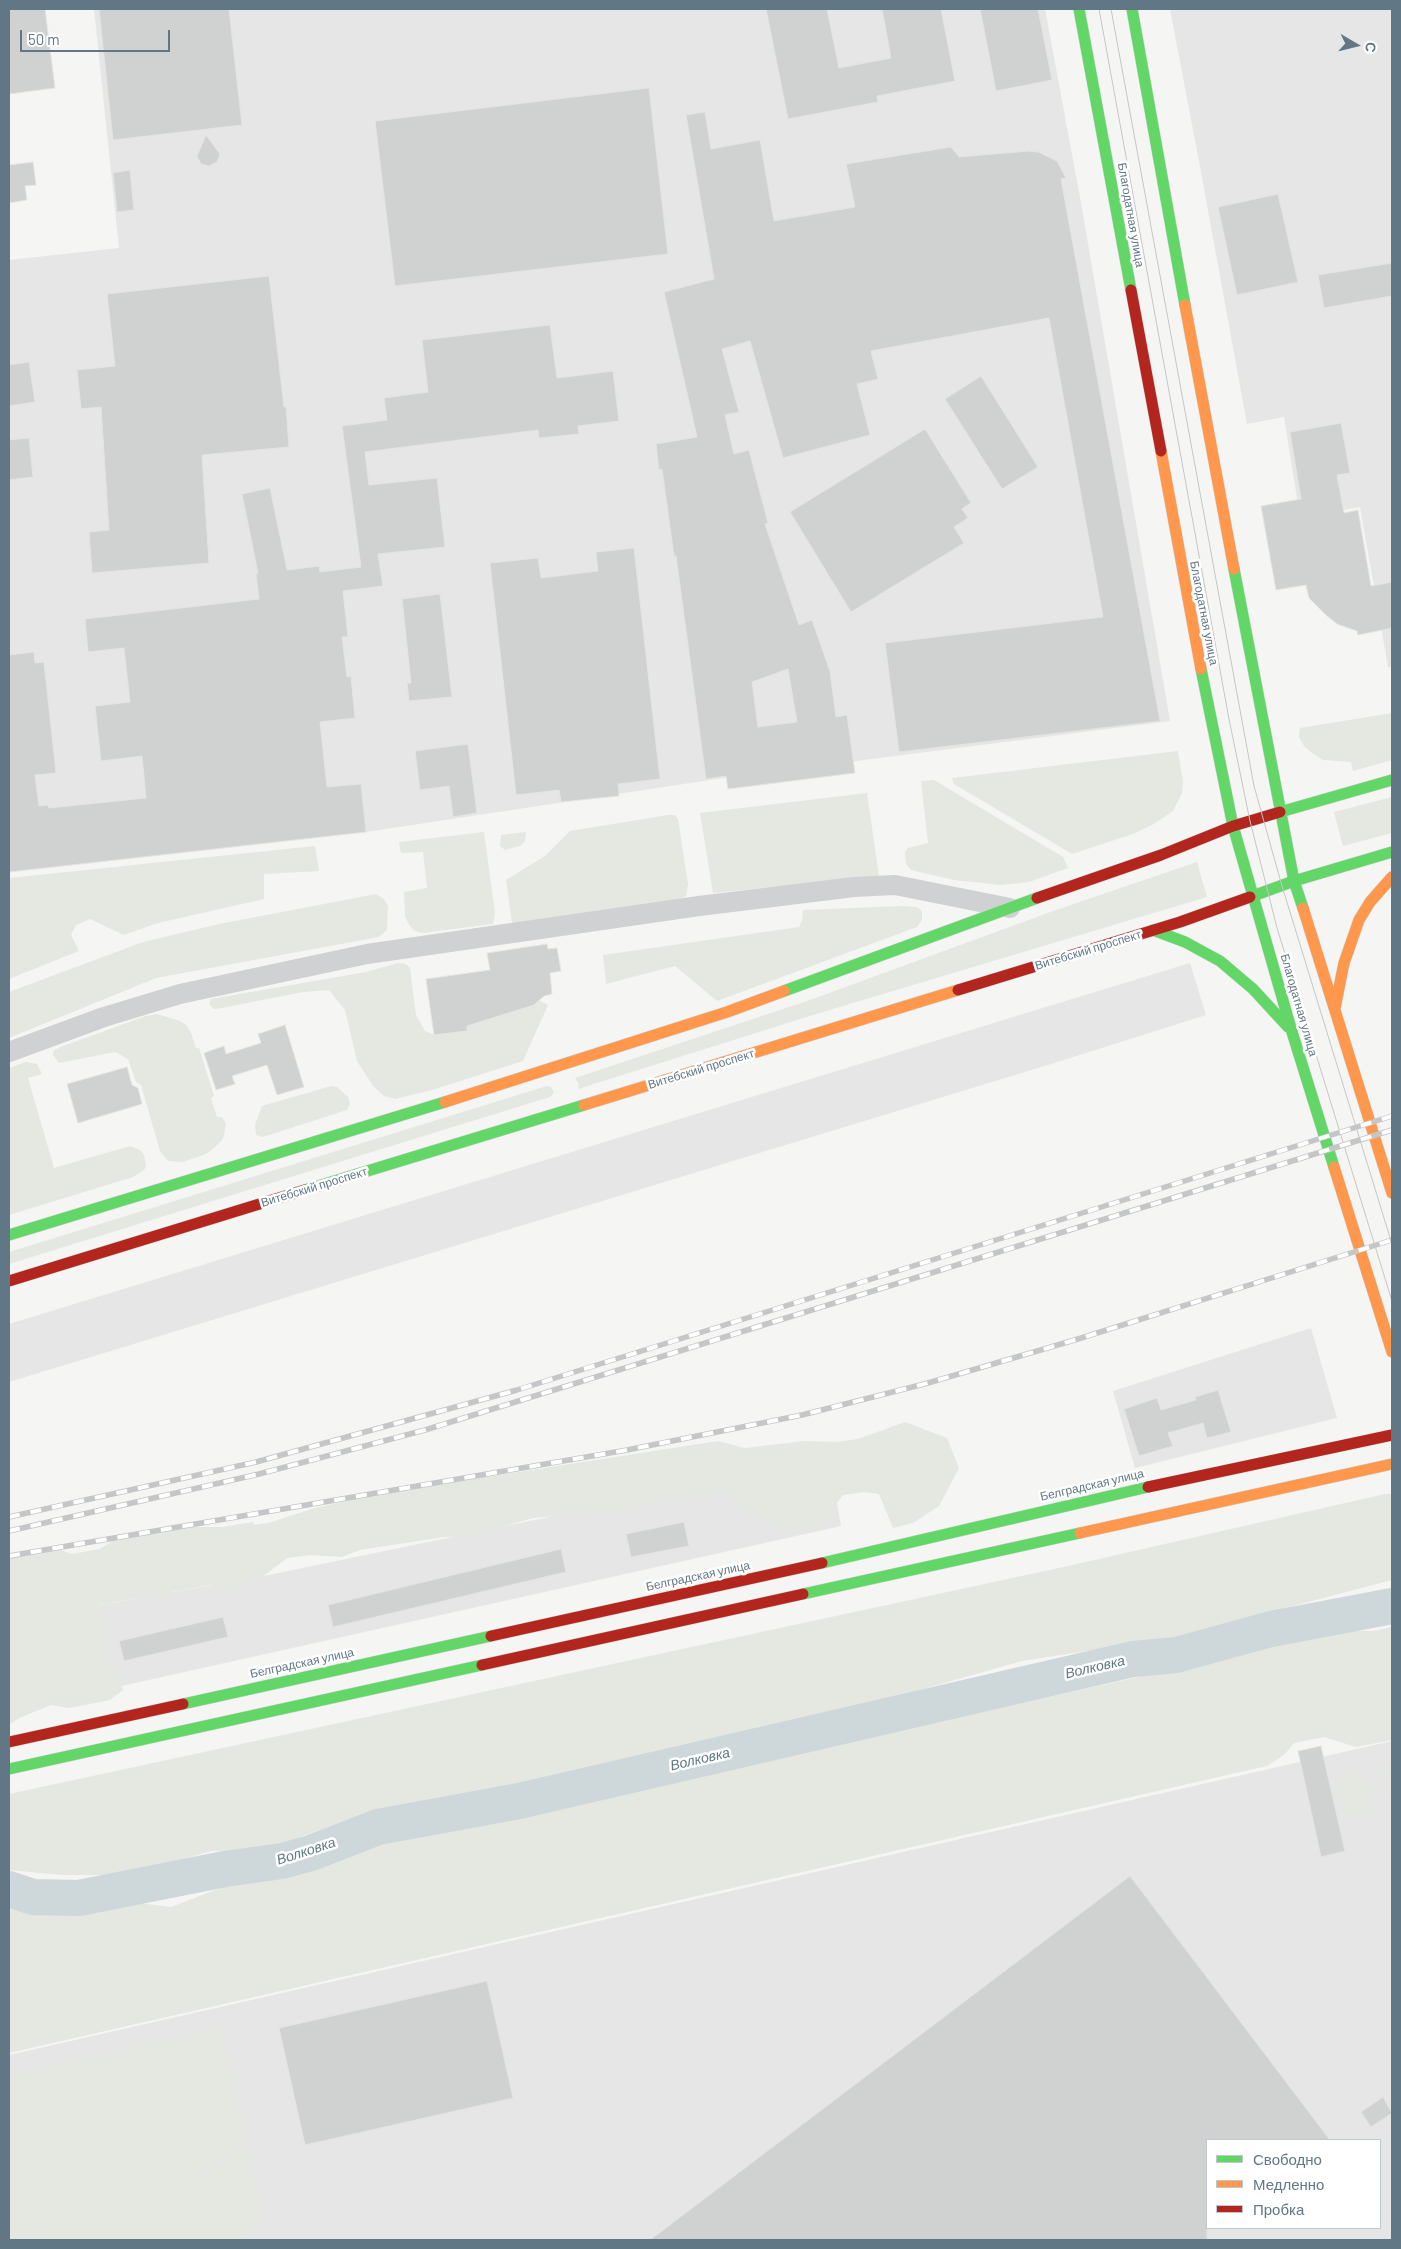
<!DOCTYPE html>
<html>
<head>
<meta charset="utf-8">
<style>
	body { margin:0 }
	#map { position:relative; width:1401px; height:2249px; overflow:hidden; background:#f5f5f3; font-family:Barlow,sans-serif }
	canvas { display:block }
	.frame { position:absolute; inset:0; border:10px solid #627786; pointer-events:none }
	.legend { position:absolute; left:1206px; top:2139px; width:175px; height:90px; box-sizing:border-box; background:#fff; border:1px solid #c0c9cf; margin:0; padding:6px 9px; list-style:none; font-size:15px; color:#627786 }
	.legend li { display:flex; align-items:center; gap:10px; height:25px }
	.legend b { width:25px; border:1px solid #c0c9cf }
	.north { position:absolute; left:1331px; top:20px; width:50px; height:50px; -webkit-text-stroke:4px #fff; paint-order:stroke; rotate:98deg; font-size:14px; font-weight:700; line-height:20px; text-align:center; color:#627786 }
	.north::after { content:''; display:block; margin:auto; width:18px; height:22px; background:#627786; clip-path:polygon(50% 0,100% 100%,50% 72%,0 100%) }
	.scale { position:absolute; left:20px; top:30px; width:150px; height:22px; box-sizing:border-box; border:2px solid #627786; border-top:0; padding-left:6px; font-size:15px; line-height:18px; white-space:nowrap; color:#627786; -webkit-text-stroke:4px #fff; paint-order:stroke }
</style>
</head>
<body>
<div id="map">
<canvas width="1401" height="2249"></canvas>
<div class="frame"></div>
<ul class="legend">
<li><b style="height:6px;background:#63d668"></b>Свободно</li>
<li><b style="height:6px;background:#ff974d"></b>Медленно</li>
<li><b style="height:6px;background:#b3261e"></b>Пробка</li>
</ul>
<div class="north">С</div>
<div class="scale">50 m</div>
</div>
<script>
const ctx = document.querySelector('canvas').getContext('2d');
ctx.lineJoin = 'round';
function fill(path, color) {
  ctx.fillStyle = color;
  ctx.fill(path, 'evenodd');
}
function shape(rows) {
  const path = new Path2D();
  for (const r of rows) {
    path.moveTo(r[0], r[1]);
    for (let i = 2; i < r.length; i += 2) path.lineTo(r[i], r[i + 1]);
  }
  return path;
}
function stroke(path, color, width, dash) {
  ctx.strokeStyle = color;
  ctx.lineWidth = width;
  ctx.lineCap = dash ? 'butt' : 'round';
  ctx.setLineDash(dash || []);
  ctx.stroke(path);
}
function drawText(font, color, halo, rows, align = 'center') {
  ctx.font = font + ' Barlow,sans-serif';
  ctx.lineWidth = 5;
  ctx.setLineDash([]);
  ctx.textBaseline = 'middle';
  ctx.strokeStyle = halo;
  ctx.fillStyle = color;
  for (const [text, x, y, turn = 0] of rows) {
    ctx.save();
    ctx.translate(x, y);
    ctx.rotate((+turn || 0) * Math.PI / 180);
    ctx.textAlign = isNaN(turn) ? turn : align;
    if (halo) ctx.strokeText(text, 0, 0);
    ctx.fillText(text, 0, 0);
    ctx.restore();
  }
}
const built = shape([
	[94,9,1045,9,1081,203,1170,721,730,777,366,832,9,872,9,260,119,248],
	[1170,9,1392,9,1392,667,1388,667,1360,507,1300,517,1284,417,1247,424,1201,172,1220,169,1201,172],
	[1190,963,1206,1015,1051,1064,9,1382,9,1324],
	[1311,1328,1337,1418,1135,1468,1113,1391],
	[829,1459,841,1526,9,1711,9,1621,264,1576],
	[1392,1741,1392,2240,9,2240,9,2055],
	[1207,2140,1380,2140,1380,2228,1207,2228]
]);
const green = shape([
	[1392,713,1392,760,1353,771,1351,762,1323,760,1312,753,1304,746,1299,737,1300,728],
	[1178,751,1183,781,1182,793,1173,811,1152,825,1133,834,1072,854,954,784,952,778],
	[934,780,1063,857,1068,868,1029,882,1001,885,954,880,911,870,906,864,905,852,908,848,928,843,921,781],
	[867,793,879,876,713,893,700,813],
	[1392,797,1392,833,1343,846,1334,812],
	[668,815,675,815,678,819,688,884,686,896,680,899,512,923,506,880,545,856,570,831],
	[484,832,495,913,493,924,422,933,415,931,409,925,405,916,404,892,427,888,423,852,401,853,399,842],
	[526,832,525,841,520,846,505,850,500,846,501,835],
	[315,846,319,871,264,874,264,899,158,923,124,935,90,919,76,925,71,935,79,951,9,979,9,878],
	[1197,862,1207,897,813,1015,578,1089,579,1084,575,1078,810,1000,1056,910],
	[376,894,384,899,388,906,387,930,379,937,156,978,9,1038,9,992,143,942,219,924],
	[903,906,917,907,922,911,922,920,917,927,717,1001,675,966,606,984,603,955,799,927,802,921,803,910],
	[398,963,406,964,410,968,416,1015,425,1031,434,1035,467,1031,467,1026,534,1005,540,1001,548,1005,523,1061,432,1090,395,1099,384,1096,373,1086,357,1061,345,1010,329,990,303,992,222,1008,214,1009,209,1004,211,999,366,972],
	[157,1014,180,1021,186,1025,191,1033,196,1048,199,1048,214,1096,211,1098,217,1117,222,1117,226,1124,223,1139,215,1147,206,1154,183,1162,168,1161,160,1151,141,1085,136,1082,128,1059,115,1052,59,1063,53,1055,54,1050,63,1046,146,1016],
	[26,1062,37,1064,42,1074,28,1078,54,1168,130,1146,140,1150,144,1155,146,1166,144,1170,133,1177,9,1215,9,1068],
	[331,1086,337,1087,348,1097,350,1104,347,1110,263,1137,256,1135,255,1125,262,1106],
	[547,1086,551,1087,554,1092,550,1097,9,1264,9,1252],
	[905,1422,947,1438,959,1468,939,1506,913,1523,893,1528,879,1494,865,1492,843,1495,832,1509,828,1522,788,1533,741,1509,721,1486,707,1494,680,1502,660,1500,618,1511,533,1518,470,1536,444,1537,360,1550,342,1557,311,1555,287,1558,265,1575,233,1589,211,1585,172,1592,165,1596,138,1598,99,1605,103,1614,105,1648,117,1669,123,1690,110,1700,69,1708,51,1705,19,1718,9,1725,9,1557,55,1548,72,1554,100,1549,119,1537,163,1527,223,1527,253,1522,254,1525,268,1523,315,1508,377,1494,718,1441,745,1448,804,1441,836,1442,858,1439],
	[1385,1494,1392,1494,1392,1580,1171,1638,1022,1661,898,1696,412,1811,346,1821,262,1851,211,1851,173,1862,106,1875,62,1875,9,1870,9,1794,1068,1566],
	[1392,1627,1392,1740,1356,1747,1324,1737,1294,1743,1285,1754,1267,1766,9,2053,9,1903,33,1908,59,1909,122,1901,171,1907,231,1884,307,1869,344,1857,379,1839,467,1825,854,1740,1206,1662,1250,1647,1334,1631,1373,1631],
	[1392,1761,1392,1808,1383,1769,1387,1762],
	[1357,1772,1366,1778,1373,1808,1365,1816,1347,1818,1344,1813,1337,1787,1339,1779],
	[214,2029,222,2034,246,2140,197,2176,200,2179,247,2144,262,2208,261,2217,253,2232,241,2240,9,2240,9,2075]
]);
const river = shape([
	[9,1889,33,1897,79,1898,225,1869,282,1861,311,1853,378,1827,519,1801,1133,1659,1176,1655,1271,1629,1392,1606]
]);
const building = shape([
	[9,9,45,9,55,88,9,94,9,9],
	[99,9,229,9,242,125,113,140,99,9],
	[766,9,827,9,839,68,891,58,882,9,941,9,955,81,877,96,878,102,788,119,766,9],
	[980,9,1038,9,1052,80,996,91,980,9],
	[649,88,668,254,395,286,375,121,649,88],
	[705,112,711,149,760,140,774,221,855,207,846,164,951,147,959,157,1029,151,1038,152,1057,161,1066,178,1061,179,1160,721,899,752,885,643,1103,617,1049,318,871,351,878,379,857,384,870,435,783,458,750,341,722,349,739,412,725,415,734,454,749,450,768,523,765,524,799,625,812,620,830,671,836,717,847,715,855,773,728,789,726,776,706,779,676,556,674,556,662,469,659,470,656,444,697,437,664,292,714,279,686,115,705,112],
	[788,669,797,722,758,727,752,682,788,669],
	[206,135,220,154,217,162,209,166,201,164,197,156,206,135],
	[33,162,36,185,25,186,27,200,9,203,9,165,33,162],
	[130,170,134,210,117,212,113,173,130,170],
	[1278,194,1298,282,1237,295,1218,207,1278,194],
	[1392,263,1392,296,1324,308,1318,275,1392,263],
	[269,276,284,407,286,406,289,447,202,455,209,563,92,573,89,532,109,530,101,407,81,409,77,370,115,366,107,294,269,276],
	[550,325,557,378,613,371,619,421,578,426,579,434,539,438,538,430,365,452,369,485,437,478,445,547,378,554,383,586,343,591,348,637,342,637,347,677,351,676,355,718,320,722,327,787,361,784,366,832,9,872,9,655,34,652,35,663,44,662,56,773,35,775,39,806,48,805,49,808,146,798,142,756,101,761,95,706,130,702,124,648,88,652,85,619,259,599,256,574,258,573,242,494,270,488,287,570,319,566,320,572,361,567,342,426,387,420,384,398,428,392,422,340,550,325],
	[29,362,35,402,9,406,9,365,29,362],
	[981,376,1038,467,1002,489,945,399,981,376],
	[1341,423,1350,473,1337,475,1344,513,1358,510,1371,586,1392,582,1392,628,1358,635,1357,631,1337,624,1326,615,1309,598,1306,585,1276,590,1261,506,1301,499,1290,432,1341,423],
	[925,429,971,503,962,509,968,518,954,527,964,543,851,612,790,512,925,429],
	[29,438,33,477,9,480,9,440,29,438],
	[634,548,660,779,618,784,619,796,561,802,559,790,516,795,490,563,538,558,541,578,598,571,596,552,634,548],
	[440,594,452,697,409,701,407,683,411,683,402,599,440,594],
	[468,744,477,813,453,817,449,786,420,790,415,751,468,744],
	[547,944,548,949,557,948,561,971,550,973,552,994,544,996,534,1005,467,1026,467,1031,434,1035,426,979,490,970,487,953,547,944],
	[285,1025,304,1087,277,1095,267,1065,232,1076,235,1084,216,1090,204,1053,224,1046,226,1054,261,1043,258,1034,285,1025],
	[127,1067,132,1085,138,1088,142,1104,78,1123,67,1084,127,1067],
	[1218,1390,1231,1432,1207,1438,1203,1423,1168,1433,1173,1446,1139,1456,1124,1409,1157,1398,1161,1410,1196,1400,1195,1397,1218,1390],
	[684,1522,689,1546,631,1557,626,1534,684,1522],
	[561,1549,566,1572,333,1627,328,1605,561,1549],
	[223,1617,228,1637,124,1661,119,1641,223,1617],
	[1321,1746,1345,1851,1321,1857,1298,1751,1321,1746],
	[1130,1876,1330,2140,1207,2140,1207,2240,650,2240,1130,1876],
	[487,1981,513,2098,305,2145,279,2028,487,1981],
	[1383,2097,1392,2113,1371,2127,1361,2112,1383,2097]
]);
const street = shape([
	[9,1052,104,1017,180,994,367,954,699,906,854,887,895,885,1010,908]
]);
const fast = shape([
	[1079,9,1131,290],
	[1132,9,1185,305],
	[1234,569,1294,881,1303,908],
	[1201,669,1233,826,1292,1032,1334,1167],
	[1280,812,1392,780],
	[1250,897,1294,881,1392,852],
	[1153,930,1185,942,1220,961,1253,989,1288,1027],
	[784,991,1037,898],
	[305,1190,584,1105],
	[9,1235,445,1102],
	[822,1563,1148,1487],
	[803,1594,1080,1533],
	[183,1704,491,1636],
	[9,1769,482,1665]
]);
const slow = shape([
	[1185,305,1234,569],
	[1161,451,1201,669],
	[1303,908,1392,1193],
	[1335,1008,1344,963,1359,920,1370,902,1392,877],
	[445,1102,727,1012,784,991],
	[584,1105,958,990],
	[1334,1167,1392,1352],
	[1080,1533,1392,1464]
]);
const jam = shape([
	[1131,290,1161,451],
	[1037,898,1161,855,1233,826,1280,812],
	[958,990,1180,922,1250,897],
	[9,1281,305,1190],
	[1148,1487,1392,1435],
	[491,1636,822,1563],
	[482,1665,803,1594],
	[9,1742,183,1704]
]);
const tram = shape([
	[1099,9,1229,719,1250,821,1277,928,1392,1301],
	[1111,9,1254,786,1282,886,1392,1244]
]);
const rail = shape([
	[9,1517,256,1462,517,1390,1392,1116],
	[9,1531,259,1474,425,1430,1392,1130],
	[9,1556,627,1450,802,1415,928,1383,1078,1339,1392,1240]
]);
const streetNames = [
	["Благодатная улица",1131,215,80],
	["Благодатная улица",1204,613,79],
	["Витебский проспект",1088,950,-17],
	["Благодатная улица",1299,1005,74],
	["Витебский проспект",701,1069,-17],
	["Витебский проспект",314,1187,-17],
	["Белградская улица",1092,1485,-13],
	["Белградская улица",698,1576,-12],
	["Белградская улица",302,1663,-12]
];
const waterNames = [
	["Волковка",1095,1667,-13],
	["Волковка",700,1759,-13],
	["Волковка",306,1851,-18]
];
fill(built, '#e5e6e5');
fill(green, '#e4e8e1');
stroke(river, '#ced7da', 36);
fill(building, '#d0d2d1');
stroke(building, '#e4e4e2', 1);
stroke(fast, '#d0d2d3', 12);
stroke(slow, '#d0d2d3', 12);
stroke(jam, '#d0d2d3', 12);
stroke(street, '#d0d1d2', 20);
stroke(fast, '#63d668', 11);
stroke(slow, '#ff974d', 11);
stroke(jam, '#b3261e', 11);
stroke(tram, '#c5c6c7', 1);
stroke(rail, '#c5c6c7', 5.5);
stroke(rail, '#fff', 4, [11]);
drawText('12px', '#627786', '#fff', streetNames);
drawText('italic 14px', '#5e7983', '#fff', waterNames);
</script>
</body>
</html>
